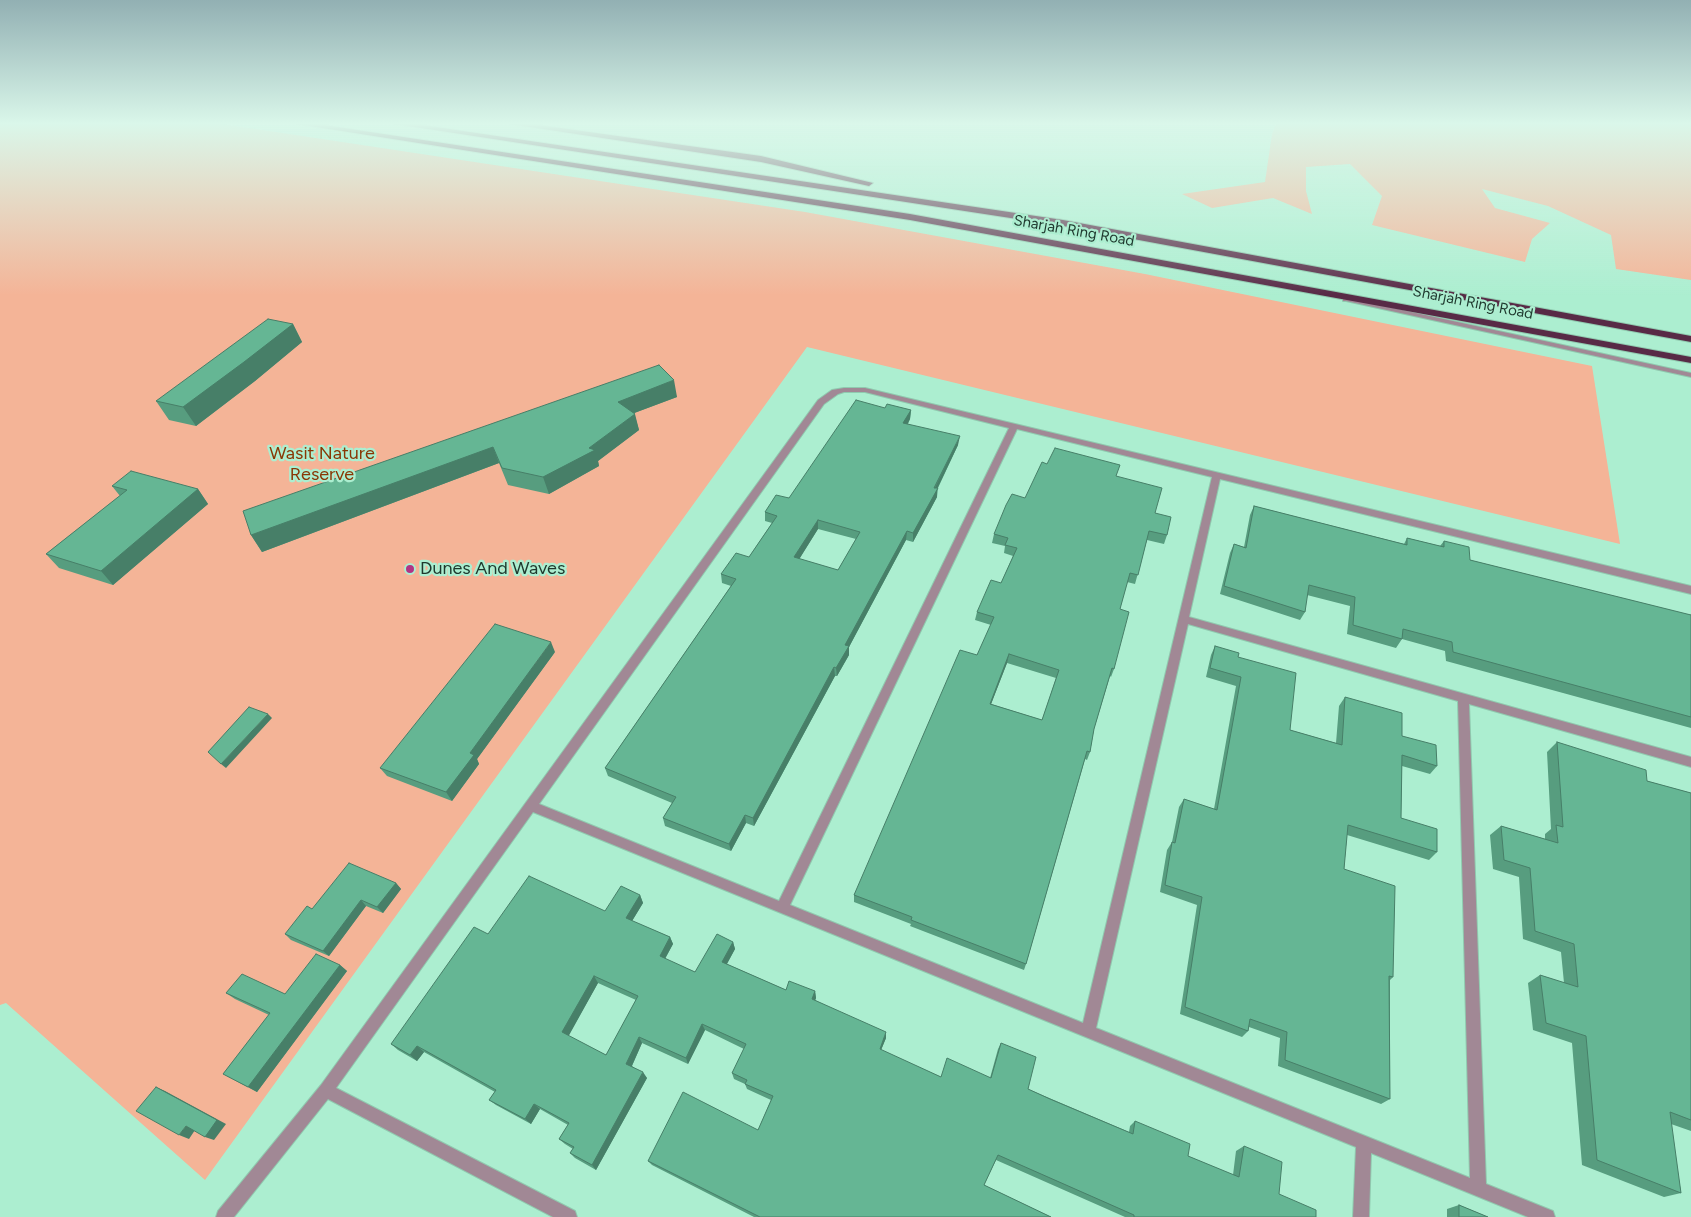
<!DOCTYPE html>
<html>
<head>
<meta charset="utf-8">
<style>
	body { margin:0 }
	canvas { display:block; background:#aceed0 }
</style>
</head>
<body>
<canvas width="1691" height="1217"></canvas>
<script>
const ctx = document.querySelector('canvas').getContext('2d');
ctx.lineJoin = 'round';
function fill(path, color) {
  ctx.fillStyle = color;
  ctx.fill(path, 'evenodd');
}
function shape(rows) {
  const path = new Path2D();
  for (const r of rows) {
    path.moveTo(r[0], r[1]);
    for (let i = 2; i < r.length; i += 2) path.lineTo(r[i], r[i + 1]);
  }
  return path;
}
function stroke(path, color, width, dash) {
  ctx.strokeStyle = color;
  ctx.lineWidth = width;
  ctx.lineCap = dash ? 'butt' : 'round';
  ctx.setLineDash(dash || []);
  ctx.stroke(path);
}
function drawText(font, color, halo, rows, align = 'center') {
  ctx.font = font + ' Figtree,sans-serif';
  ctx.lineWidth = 4.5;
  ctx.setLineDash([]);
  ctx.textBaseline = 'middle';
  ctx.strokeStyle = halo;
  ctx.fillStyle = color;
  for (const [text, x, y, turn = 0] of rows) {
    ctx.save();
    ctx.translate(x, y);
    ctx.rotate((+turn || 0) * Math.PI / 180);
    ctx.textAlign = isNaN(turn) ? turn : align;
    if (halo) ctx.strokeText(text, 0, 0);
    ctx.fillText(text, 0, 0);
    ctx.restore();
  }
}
const green = shape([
	[0,124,223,124,805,212,1145,274,1592,366,1620,544,807,347,205,1180,6,1003,0,1005],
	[1276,124,1691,124,1691,280,1616,269,1611,235,1548,206,1482,189,1495,208,1550,223,1532,239,1525,262,1372,225,1382,196,1350,164,1306,167,1306,191,1312,214,1273,198,1212,208,1182,194,1265,182,1272,134]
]);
const street = shape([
	[1343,297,1691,373,1691,377,1346,301,1343,301,1343,297],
	[844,388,865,388,1691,586,1691,594,1220,479,1189,617,1691,757,1691,767,1469,704,1486,1184,1553,1211,1555,1217,1528,1217,1371,1153,1369,1217,1353,1217,1356,1147,533,812,336,1088,575,1211,577,1217,553,1217,328,1099,234,1217,216,1217,218,1211,321,1085,818,400,832,390,844,388],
	[844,392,865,392,1009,428,779,901,539,804,824,404,838,394,844,392],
	[1017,429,1212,477,1083,1023,790,905,1017,429],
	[1188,624,1458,701,1470,1178,1096,1028,1188,624]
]);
const highway = shape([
	[297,124,318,124,910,214,1691,357,1691,363,910,220,297,124],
	[395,124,416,124,1063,220,1691,336,1691,342,1063,226,395,124],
	[510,124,532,124,761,156,873,183,869,186,761,162,510,124]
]);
const wall = shape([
	[293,324,302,342,255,381,196,426,169,420,156,401],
	[659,365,677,397,634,413,639,430,598,461,599,466,549,494,508,485,499,463,262,552,251,535],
	[885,408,911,410,910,419,908,424,958,445,938,488,937,497,913,542,906,540,849,647,849,655,837,676,835,676,754,826,746,823,731,851,665,826,663,818,672,803,608,776,605,768,731,586,722,583,721,574,749,557,772,523,765,521,765,512,789,498],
	[818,529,856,539,838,570,799,559],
	[1116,476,1155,513,1167,535,1164,544,1147,540,1135,584,1127,582,1120,609,1114,669,1111,677,1110,676,1094,729,1090,752,1087,760,1085,759,1026,964,1024,970,910,926,911,924,854,902,854,895,977,655,991,625,975,620,977,612,1001,583,1013,556,1004,553,1005,546,992,543,994,534,1025,498],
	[1007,663,1056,678,1042,720,991,704],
	[112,486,198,489,208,504,113,585,59,568,46,554,120,496],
	[1254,506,1404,544,1407,538,1440,546,1444,541,1470,560,1690,615,1691,614,1691,728,1446,661,1445,651,1402,639,1396,648,1347,634,1350,606,1307,595,1305,612,1300,620,1220,594,1230,553,1234,544,1244,547,1250,515],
	[1215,646,1238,657,1290,730,1336,743,1339,706,1345,697,1402,736,1437,766,1430,774,1402,766,1401,818,1437,852,1429,860,1347,835,1344,869,1393,977,1390,980,1390,1099,1381,1104,1278,1066,1280,1038,1249,1027,1248,1031,1242,1037,1180,1014,1197,905,1160,892,1167,850,1172,842,1179,807,1184,799,1214,809,1236,686,1206,677,1211,655],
	[555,652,477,759,479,764,452,801,387,776,380,768],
	[1557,742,1647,781,1691,793,1691,1131,1671,1124,1681,1193,1664,1197,1582,1165,1572,1043,1533,1030,1528,983,1540,975,1564,983,1561,952,1523,939,1519,877,1493,869,1490,835,1501,826,1545,839,1545,834,1551,829,1547,752],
	[396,883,401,889,383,913,366,906,329,956,291,940,285,934,312,909],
	[640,895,643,903,632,921,670,937,673,944,665,959,695,972,733,942,735,949,727,964,786,990,815,991,816,998,815,1000,886,1038,881,1050,941,1077,990,1078,998,1049,1001,1043,1028,1089,1129,1132,1130,1126,1135,1121,1188,1156,1233,1175,1236,1151,1244,1146,1279,1194,1316,1217,1125,1217,996,1160,984,1185,1051,1217,754,1217,652,1165,648,1161,758,1130,771,1100,747,1089,745,1084,734,1079,732,1073,744,1049,705,1030,688,1064,642,1043,632,1066,647,1078,596,1170,575,1158,570,1153,573,1149,565,1144,559,1139,568,1125,540,1109,531,1124,496,1105,489,1100,495,1092,424,1052,417,1061,398,1050,391,1044,488,934,605,911],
	[598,983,636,1000,606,1055,568,1036],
	[340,965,347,971,257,1092,223,1074,269,1015,235,999,226,993,285,994],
	[1459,1205,1488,1217,1447,1217,1447,1209]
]);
const shadedWall = shape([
	[293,324,302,342,255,381,196,426,183,407],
	[674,380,677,397,621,418,618,402],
	[911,410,910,419,903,432,903,423],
	[635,414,639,430,598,461,599,466,549,494,543,477,589,448],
	[960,436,958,445,937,489,937,497,913,542,913,533],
	[493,447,499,463,262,552,251,535],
	[198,489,208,504,113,585,101,571],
	[818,520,818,529,795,566,794,557],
	[907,531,906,540,849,647,849,655,837,676,836,668,845,645],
	[551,642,555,652,477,759,479,764,452,801,446,792,470,753],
	[1009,654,1007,663,988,712,990,704],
	[834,667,835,676,754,826,753,818],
	[268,714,272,718,226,768,221,764],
	[745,815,746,823,731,851,729,844],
	[396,883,401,889,383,913,377,907],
	[640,895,643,903,629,926,626,918],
	[361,900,366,906,329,956,323,951],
	[670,937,673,944,662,964,660,956],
	[733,942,735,949,724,969,722,962],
	[340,965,347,971,257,1092,248,1087],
	[594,976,598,983,567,1039,562,1032],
	[815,991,816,998,813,1006,812,999],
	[702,1024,705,1030,688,1064,686,1058],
	[886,1032,886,1038,879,1055,880,1049],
	[639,1037,642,1043,630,1070,626,1064],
	[417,1046,424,1052,417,1061,410,1055],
	[643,1072,647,1078,596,1170,592,1165],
	[156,1087,165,1091,226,1124,214,1140,205,1137],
	[534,1104,540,1109,531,1124,525,1119],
	[186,1126,195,1130,189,1139,179,1135]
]);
const building = shape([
	[268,319,293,324,244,362,183,407,156,401,268,319],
	[659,365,674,380,618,402,635,414,589,448,595,450,543,477,502,468,493,447,251,535,243,511,659,365],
	[856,400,885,408,887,404,911,410,903,423,960,436,934,488,938,488,913,533,907,531,845,645,849,646,836,668,834,667,753,818,745,815,729,844,663,818,676,797,605,768,736,579,721,574,736,553,749,557,777,516,765,512,776,495,789,498,856,400],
	[818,520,860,532,838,570,794,557,818,520],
	[1055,448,1120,465,1116,476,1162,488,1155,513,1171,517,1167,535,1149,531,1138,575,1130,573,1120,609,1129,612,1114,669,1112,668,1094,729,1090,752,1087,751,1026,964,911,920,912,917,854,895,960,650,977,655,994,617,977,612,991,580,1001,583,1017,548,1005,545,1008,538,994,534,1006,505,1012,494,1025,498,1042,462,1047,464,1055,448],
	[1009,654,1059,670,1042,720,990,704,1009,654],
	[131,471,198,489,101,571,46,554,127,490,112,486,131,471],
	[1254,506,1407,545,1407,538,1444,547,1444,541,1469,547,1470,560,1691,615,1691,717,1453,652,1452,642,1403,629,1402,639,1353,625,1355,597,1309,585,1305,612,1224,586,1234,544,1246,548,1254,506],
	[495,624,551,642,470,753,474,755,446,792,380,768,495,624],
	[1215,646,1239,653,1238,657,1296,673,1290,730,1342,745,1345,697,1402,713,1402,736,1436,745,1437,766,1402,755,1401,818,1437,829,1437,852,1348,825,1344,869,1395,886,1393,977,1389,976,1390,1099,1285,1060,1287,1032,1250,1019,1248,1031,1185,1007,1202,897,1165,885,1172,842,1175,843,1184,799,1217,810,1241,677,1210,668,1215,646],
	[249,707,268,714,221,764,208,752,249,707],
	[1557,742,1646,770,1647,781,1691,793,1691,1120,1670,1112,1681,1193,1597,1160,1586,1036,1546,1023,1540,975,1578,987,1574,944,1535,931,1530,868,1504,860,1501,826,1558,843,1556,825,1563,827,1557,742],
	[349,863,396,883,377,907,361,900,323,951,285,934,307,906,312,909,349,863],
	[529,876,605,911,621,886,640,895,626,918,670,937,660,956,695,972,717,934,733,942,722,962,786,990,789,981,815,991,812,999,886,1032,880,1049,941,1077,947,1058,991,1078,1001,1043,1036,1057,1028,1089,1050,1099,1133,1134,1135,1121,1190,1144,1188,1156,1239,1177,1244,1146,1282,1162,1279,1194,1316,1210,1316,1217,1134,1217,1134,1215,998,1155,984,1185,1051,1217,760,1217,648,1161,683,1092,758,1130,773,1096,745,1084,747,1080,732,1073,746,1044,702,1024,686,1058,639,1037,626,1064,643,1072,592,1165,570,1153,574,1147,559,1139,569,1123,534,1104,525,1119,489,1100,496,1090,417,1046,410,1055,391,1044,474,927,488,934,529,876],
	[594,976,638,996,606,1055,562,1032,594,976],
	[316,954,340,965,248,1087,223,1074,270,1013,226,993,242,974,285,994,316,954],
	[156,1087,217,1120,205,1137,186,1126,179,1135,136,1111,156,1087],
	[1459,1205,1488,1217,1459,1217,1459,1205]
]);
const markers = [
	[410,569,5,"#b03485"]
];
const farStreetnames = [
	["Sharjah Ring Road",1074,231,10],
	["Sharjah Ring Road",1473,303,11]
];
const parkNames = [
	["Wasit Nature",322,454],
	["Reserve",322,475]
];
const poiNames = [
	["Dunes And Waves",420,569]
];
fill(green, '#f4b497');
stroke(street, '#90caaf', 2);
stroke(highway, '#90caaf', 2);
fill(street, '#a18895');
fill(highway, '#582a46');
fill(wall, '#579d7f');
fill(shadedWall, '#477f68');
fill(building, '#65b694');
stroke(building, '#477f68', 1);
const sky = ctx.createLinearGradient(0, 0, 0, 295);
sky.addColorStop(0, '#92b0b3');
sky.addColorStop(0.42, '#daf7ea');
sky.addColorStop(1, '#daf7ea00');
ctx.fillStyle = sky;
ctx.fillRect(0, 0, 1691, 295);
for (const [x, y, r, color] of markers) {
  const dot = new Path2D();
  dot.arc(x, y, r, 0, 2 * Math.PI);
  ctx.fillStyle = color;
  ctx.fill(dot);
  stroke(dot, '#aceed0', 2);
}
drawText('15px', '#1e382d', '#aceed0', farStreetnames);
drawText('18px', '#893705', '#aceed0', parkNames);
drawText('18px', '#1e382d', '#aceed0', poiNames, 'left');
</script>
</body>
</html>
